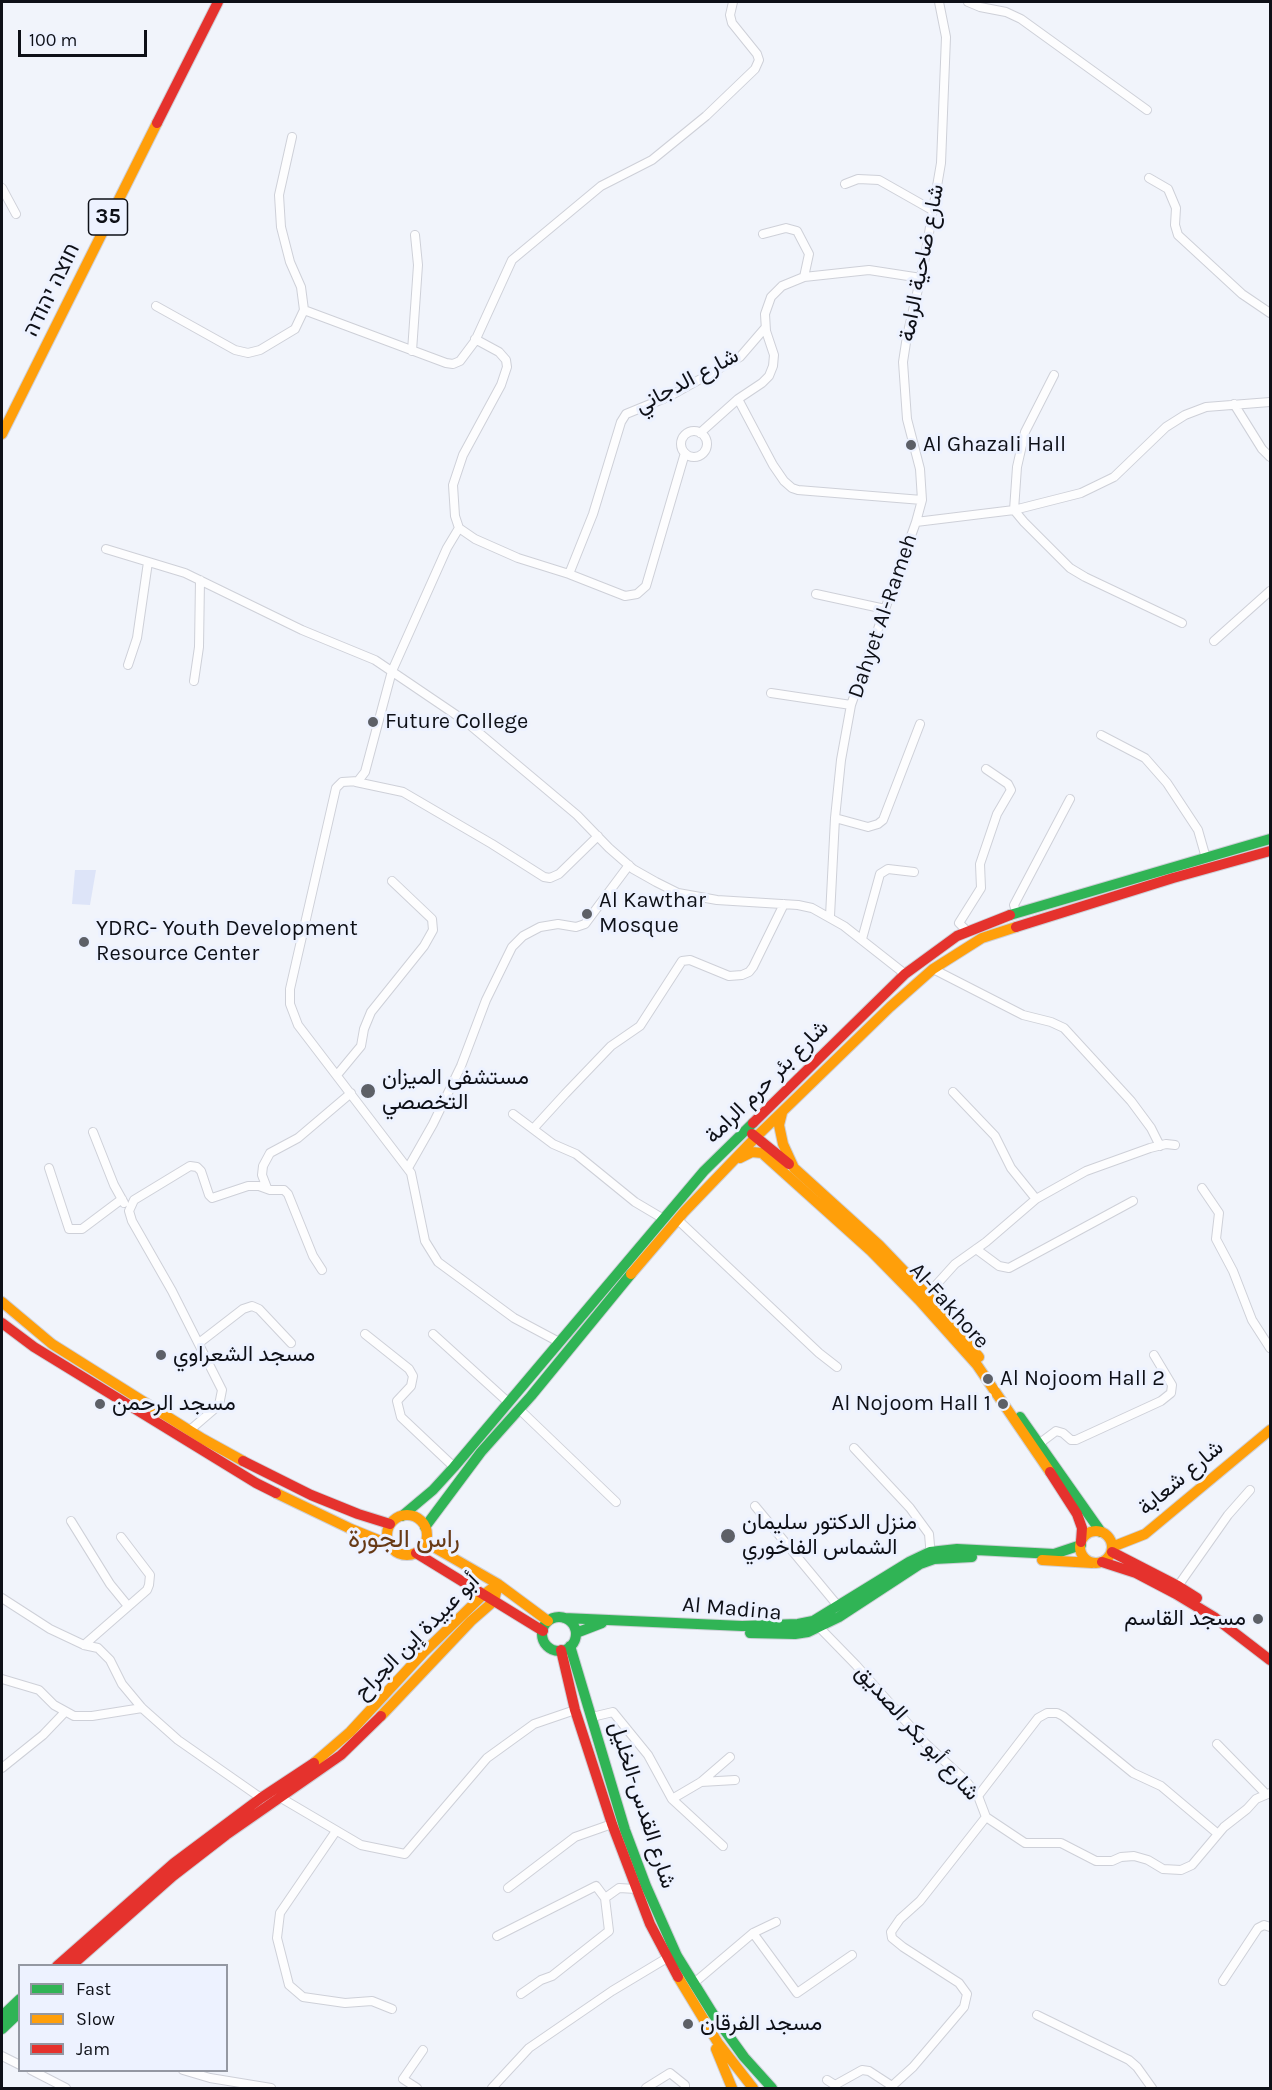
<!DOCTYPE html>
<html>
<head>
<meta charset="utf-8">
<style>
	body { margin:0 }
	#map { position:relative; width:1272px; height:2090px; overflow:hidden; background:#f1f4fb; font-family:Karla,sans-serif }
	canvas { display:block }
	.frame { position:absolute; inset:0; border:3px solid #0e1017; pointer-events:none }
	.legend { position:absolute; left:18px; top:1964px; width:210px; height:108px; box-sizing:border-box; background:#edf2ff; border:2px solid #9498a2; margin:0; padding:8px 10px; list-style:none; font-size:18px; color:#0e1017 }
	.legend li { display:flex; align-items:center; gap:12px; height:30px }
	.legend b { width:30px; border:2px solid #9498a2 }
	.scale { position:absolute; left:18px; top:30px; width:129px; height:27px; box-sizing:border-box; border:3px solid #0e1017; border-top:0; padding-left:8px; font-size:18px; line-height:21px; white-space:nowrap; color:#0e1017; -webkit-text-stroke:4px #edf2ff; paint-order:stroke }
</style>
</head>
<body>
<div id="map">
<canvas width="1272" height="2090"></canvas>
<div class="frame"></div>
<ul class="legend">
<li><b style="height:8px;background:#30b455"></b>Fast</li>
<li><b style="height:8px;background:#ff9f0a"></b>Slow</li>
<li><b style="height:8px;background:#e5322d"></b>Jam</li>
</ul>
<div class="scale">100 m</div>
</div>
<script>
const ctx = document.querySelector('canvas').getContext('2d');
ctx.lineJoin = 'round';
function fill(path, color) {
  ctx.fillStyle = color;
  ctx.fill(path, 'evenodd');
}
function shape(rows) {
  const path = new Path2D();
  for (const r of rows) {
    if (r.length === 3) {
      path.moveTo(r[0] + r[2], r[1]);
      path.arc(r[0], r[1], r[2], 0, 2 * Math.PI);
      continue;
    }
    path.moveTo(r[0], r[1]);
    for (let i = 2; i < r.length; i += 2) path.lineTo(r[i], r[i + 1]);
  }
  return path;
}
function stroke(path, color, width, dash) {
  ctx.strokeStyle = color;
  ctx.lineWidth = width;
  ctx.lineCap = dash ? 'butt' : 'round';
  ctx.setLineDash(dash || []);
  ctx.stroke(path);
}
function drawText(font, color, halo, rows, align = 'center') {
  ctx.font = font + ' Karla,Vazirmatn,Heebo,sans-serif';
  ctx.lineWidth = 6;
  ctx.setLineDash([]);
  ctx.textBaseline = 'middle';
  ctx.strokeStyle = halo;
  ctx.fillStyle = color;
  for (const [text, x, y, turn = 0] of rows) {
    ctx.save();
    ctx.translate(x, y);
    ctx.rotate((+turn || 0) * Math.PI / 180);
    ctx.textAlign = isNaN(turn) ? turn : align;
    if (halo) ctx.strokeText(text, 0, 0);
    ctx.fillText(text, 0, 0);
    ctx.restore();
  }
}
const green = shape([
	[75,870,96,870,90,905,72,904]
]);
const street = shape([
	[968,2,980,7,1006,12,1021,19,1147,110],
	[292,137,279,195,281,227,290,262,301,287,304,310,446,363,453,364,460,361,475,341,512,260,601,186,652,160,706,116,755,69,759,60,757,54,732,23,730,15,733,2],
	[1149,178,1168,189,1176,208,1175,225,1178,235,1242,294,1270,313],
	[845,184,858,179,879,180,932,210],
	[2,188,16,214],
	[763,234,786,228,797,231,809,254,804,277],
	[156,306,235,350,248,353,260,350,295,329,304,310],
	[475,339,499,352,506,360,507,367,501,385,463,455,453,485,455,516,459,528,475,539,518,558,569,574,625,596,637,594,646,586,685,453],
	[412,351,418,265,415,235],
	[1054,375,1025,432,1017,467,1014,510,1024,522,1070,568,1085,577,1182,623],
	[738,399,773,465,784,481,792,488,798,490,922,500],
	[1234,404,1262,449,1270,457],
	[694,444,13],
	[700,433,738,399,762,383,769,376,773,366,774,355,766,331,765,314,771,297,782,286,804,277,869,270,921,278],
	[916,522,922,500,920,469,907,419,903,362,907,336,923,268,941,163,946,37,939,2],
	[459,528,447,548,392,671,365,772,358,781,342,782,336,788,290,989,290,1004,298,1025,411,1173,425,1241,438,1262,514,1318,559,1342],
	[106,549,185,573,302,630,375,660,465,721,577,815,609,848,633,869,656,882,678,893,717,900,798,905,812,908,844,926,905,974],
	[569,574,593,514,621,422,626,414,670,396,740,357,765,328],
	[816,594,885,609],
	[1214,641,1270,591],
	[128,665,137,638,148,562],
	[194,681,199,647,200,580],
	[771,693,851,705],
	[1101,735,1145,758,1167,783,1198,830,1206,858],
	[356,782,403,792,492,844,544,877,550,878,559,874,598,836],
	[835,818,868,827,878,824,883,820,920,724],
	[1016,912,1014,905,1070,799],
	[830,916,835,818,841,760,851,705,916,522,1014,510,1081,493,1114,477,1166,427,1185,415,1206,407,1270,402],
	[968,932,959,923,981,888,980,864,997,814,1011,790,1008,784,986,769],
	[862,939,880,874,888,869,914,872],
	[933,969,1023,1015,1051,1022,1064,1028,1131,1101,1151,1128,1160,1146],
	[337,1075,361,1046,364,1029,371,1012,424,946,433,930,432,919,392,881],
	[953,1092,995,1136,1011,1168,1036,1199],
	[513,1114,553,1144,576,1154,635,1202,662,1218],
	[533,1129,565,1094,611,1046,640,1026,682,961,690,960,729,976,742,975,749,972,753,967,784,904],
	[93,1132,114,1185,124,1203],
	[49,1168,69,1229,82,1229,122,1199],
	[408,1168,433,1124,461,1066,486,1000,512,947,523,936,540,927,558,924,576,927,585,924,629,865],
	[267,1188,262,1175,263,1166,270,1153,298,1138,351,1093],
	[1202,1188,1219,1213,1216,1239,1233,1271,1252,1320,1270,1348],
	[678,1220,819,1353,837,1367],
	[976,1249,999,1266,1009,1268,1133,1201],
	[927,1295,955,1264,986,1242,1036,1199,1086,1171,1150,1148,1166,1144,1175,1145],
	[365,1334,409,1369,413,1376,411,1386,397,1401,401,1417,454,1467],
	[433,1334,509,1403],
	[199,1343,243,1309,252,1306,259,1309,291,1343],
	[519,1409,616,1502],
	[190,1430,219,1405,222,1390,172,1291,132,1221,129,1211,134,1200,190,1166,197,1167,201,1171,209,1195,212,1198,248,1186,259,1186,270,1190,284,1190,288,1194,313,1256,322,1270],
	[1040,1443,1056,1431,1063,1433,1071,1440,1076,1440,1161,1401,1171,1393,1172,1385,1154,1355],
	[854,1448,910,1508,929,1534,931,1557],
	[755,1506,838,1606],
	[71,1521,110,1584,128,1606],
	[1178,1586,1228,1515,1250,1490],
	[2,1598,50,1629,84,1645,98,1648,110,1660,122,1684,142,1708,178,1740,261,1798],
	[816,1624,856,1665,925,1743,966,1781,978,1796,986,1817,1025,1843,1061,1843,1096,1861,1112,1861,1121,1857,1134,1856,1148,1860,1163,1869,1181,1870,1192,1865,1224,1827,1247,1809,1256,1799,1270,1793],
	[84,1645,147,1590,149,1585,150,1575,121,1537],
	[2,1679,39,1690,54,1705,74,1716,92,1716,142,1708],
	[592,1717,613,1712,648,1755,672,1799],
	[1217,1744,1266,1794],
	[2,1768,43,1735,65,1712],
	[701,1782,735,1780],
	[276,1795,361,1845,405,1854,487,1758,534,1724,575,1710],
	[978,1796,1038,1718,1047,1713,1057,1713,1063,1716,1133,1773,1161,1786,1218,1834],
	[336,1831,280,1913,277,1938,289,1985,303,1997,345,2003,372,2001,392,2009],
	[723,1846,672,1799,701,1782,730,1757],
	[508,1888,575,1837,612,1824],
	[753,1933,776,1922],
	[497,1936,596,1886,605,1898],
	[1223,1981,1258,1928,1264,1925,1270,1927],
	[694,1983,753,1933,797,1993,852,1955],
	[521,1994,541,1980,552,1976,609,1931,605,1898,619,1888,636,1889],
	[1037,2015,1129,2060,1137,2067,1152,2088],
	[2,2056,20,2065],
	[31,2070,66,2088],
	[183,2070,210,2078,271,2088],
	[827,2080,835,2085,862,2070,869,2071,892,2086,913,2067,964,2007,967,1994,959,1983,903,1947,892,1938,891,1932,900,1919,920,1901,986,1817],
	[417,2088,403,2079,423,2050],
	[492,2088,529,2048,612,1991,667,1958],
	[646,2088,670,2073,685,2085,685,2088]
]);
const fast = shape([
	[1010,915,1270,839],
	[1020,1417,1101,1532],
	[402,1516,433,1490,454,1467,704,1171,753,1123],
	[425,1527,481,1452,531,1396,631,1274],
	[559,1634,17],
	[564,1618,742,1626,798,1624,813,1621,909,1562,930,1552,957,1549,1054,1554,1081,1545],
	[576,1633,602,1623],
	[750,1633,795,1634,808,1632,839,1617,920,1564,934,1559,972,1557],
	[570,1646,625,1830,646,1886,677,1956,713,2014,744,2057,772,2088],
	[2,2016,20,1999],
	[2,2029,20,2012]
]);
const slow = shape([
	[2,434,157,123],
	[782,1113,779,1125,783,1144,794,1168,879,1245,927,1295,979,1357],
	[740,1158,752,1152,762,1153,871,1251,919,1300,977,1365,1050,1472],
	[631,1274,684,1212,756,1137,890,1007,933,969,982,938,1016,927],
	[2,1302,52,1344,203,1439,243,1461],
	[276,1493,351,1529,388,1544],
	[407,1535,20],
	[1096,1547,16],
	[425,1542,498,1584,548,1621],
	[1112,1547,1145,1534,1270,1430],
	[1042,1560,1092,1563],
	[381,1716,471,1621,494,1601,498,1584],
	[314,1763,350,1732,423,1653,483,1595,498,1584],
	[678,1977,718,2043,753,2088],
	[716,2049,732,2088]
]);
const jam = shape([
	[157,123,218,2],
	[1016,927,1173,878,1270,851],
	[753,1123,905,974,957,936,1010,915],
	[752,1134,789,1164],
	[2,1323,34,1347,256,1483,276,1493],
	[243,1461,311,1495,358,1514,390,1524],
	[1050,1472,1077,1514,1082,1528,1081,1542],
	[1112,1552,1178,1586,1197,1598],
	[416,1553,543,1631],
	[1102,1562,1136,1573,1176,1594,1214,1617,1270,1660],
	[561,1650,575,1710,612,1824,650,1924,678,1977],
	[57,1966,174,1863,261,1798,314,1763],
	[71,1966,173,1876,226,1835,341,1755,381,1716]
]);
const markers = [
	[911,445,6,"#5d6067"],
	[373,722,6,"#5d6067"],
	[587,914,6,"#5d6067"],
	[84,942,6,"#5d6067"],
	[368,1091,8,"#5d6067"],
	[161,1355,6,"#5d6067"],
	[988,1379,6,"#5d6067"],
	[100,1404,6,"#5d6067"],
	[1003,1404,6,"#5d6067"],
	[728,1536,8,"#5d6067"],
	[1258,1619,6,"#5d6067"],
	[688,2024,6,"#5d6067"]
];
const shields = [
	[108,217,39]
];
const shieldNames = [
	["35",108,217]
];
const streetNames = [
	["شارع ضاحية الرامة",922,263,-79],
	["חוצה יהודה",52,290,-64],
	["شارع الدجاني",687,381,-28],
	["Dahyet Al-Rameh",883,616,-71],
	["شارع بئر حرم الرامة",767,1082,-45],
	["Al-Fakhore",949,1306,48],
	["شارع شعابة",1181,1478,-40],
	["Al Madina",732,1609,5],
	["أبو عبيدة إبن الجراح",417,1637,-45],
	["شارع أبو بكر الصديق",917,1733,48],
	["شارع القدس-الخليل",642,1805,72]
];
const poiNames = [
	["Al Ghazali Hall",923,445],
	["Future College",385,722],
	["Al Kawthar",599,901],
	["Mosque",599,926],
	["YDRC- Youth Development",96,929],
	["Resource Center",96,954],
	["مستشفى الميزان",382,1078],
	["التخصصي",382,1103],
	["مسجد الشعراوي",173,1355],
	["Al Nojoom Hall 2",1000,1379],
	["مسجد الرحمن",112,1404],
	["Al Nojoom Hall 1",991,1404,"right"],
	["منزل الدكتور سليمان",742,1523],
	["الشماس الفاخوري",742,1548],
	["مسجد القاسم",1246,1619,"right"],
	["مسجد الفرقان",700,2024]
];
const quarterNames = [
	["راس الجورة",404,1540]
];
fill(green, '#dde4f8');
stroke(street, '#ced0d8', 10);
stroke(fast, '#ced0d8', 12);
stroke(slow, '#ced0d8', 12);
stroke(jam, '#ced0d8', 12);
stroke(street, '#fdfdfe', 8);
stroke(fast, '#30b455', 10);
stroke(slow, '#ff9f0a', 10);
stroke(jam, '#e5322d', 10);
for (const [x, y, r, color] of markers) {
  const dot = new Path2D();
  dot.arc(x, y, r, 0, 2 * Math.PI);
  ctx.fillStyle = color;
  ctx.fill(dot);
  stroke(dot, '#edf2ff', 2);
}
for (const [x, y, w] of shields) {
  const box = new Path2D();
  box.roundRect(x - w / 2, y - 18, w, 36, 4.5);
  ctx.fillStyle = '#edf2ff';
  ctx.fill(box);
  stroke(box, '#0e1017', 1.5);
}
drawText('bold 21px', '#0e1017', null, shieldNames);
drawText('22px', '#0e1017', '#edf2ff', streetNames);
drawText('22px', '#0e1017', '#edf2ff', poiNames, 'left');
drawText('26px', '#673a16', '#edf2ff', quarterNames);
</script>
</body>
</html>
